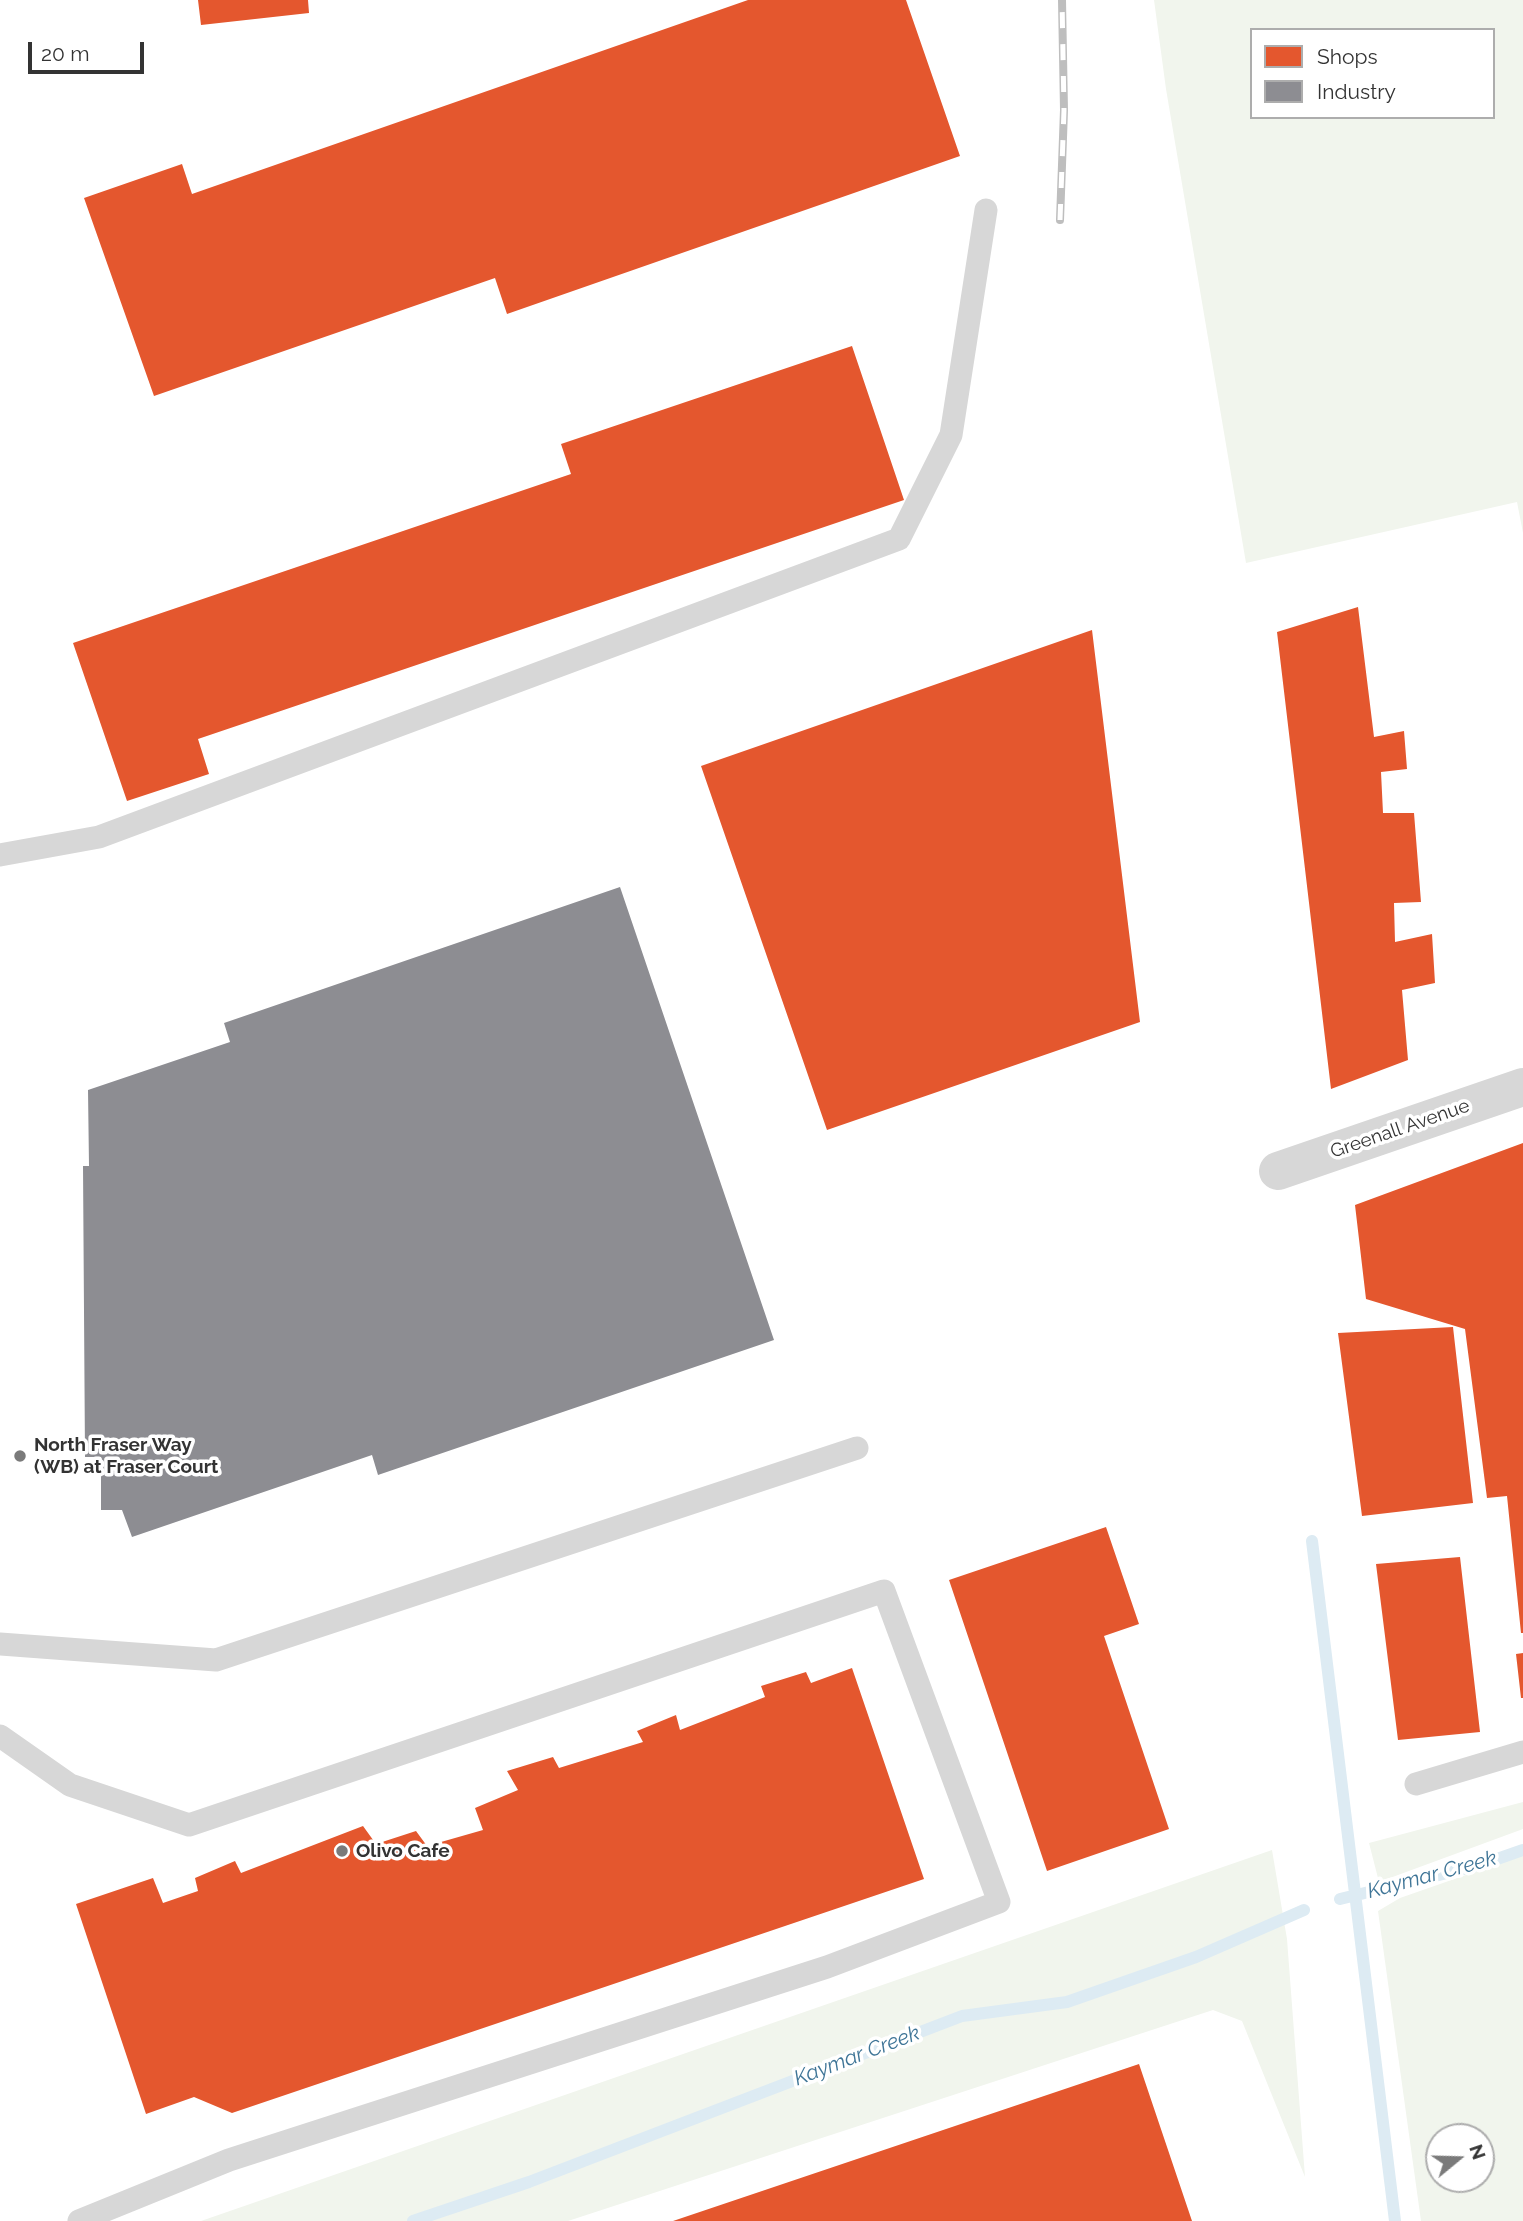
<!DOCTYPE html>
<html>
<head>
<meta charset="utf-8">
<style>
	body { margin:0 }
	#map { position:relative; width:1523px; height:2221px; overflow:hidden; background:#fff; font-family:Raleway,sans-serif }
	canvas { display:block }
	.legend { position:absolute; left:1250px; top:28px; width:245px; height:91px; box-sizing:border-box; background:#fff; border:2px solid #adadad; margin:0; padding:9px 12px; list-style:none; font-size:21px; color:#333 }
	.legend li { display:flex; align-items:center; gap:14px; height:35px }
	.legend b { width:35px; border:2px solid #adadad }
	.north { position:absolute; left:1425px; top:2123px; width:70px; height:70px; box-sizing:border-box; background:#fff; border:2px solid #adadad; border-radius:50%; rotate:71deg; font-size:19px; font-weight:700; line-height:28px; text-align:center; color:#333 }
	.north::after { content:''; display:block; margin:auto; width:24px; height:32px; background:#7a7a7a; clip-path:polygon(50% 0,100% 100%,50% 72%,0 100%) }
	.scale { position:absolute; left:28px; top:42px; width:116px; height:32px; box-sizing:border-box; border:4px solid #333; border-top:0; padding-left:9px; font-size:21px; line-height:24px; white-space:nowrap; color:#333; -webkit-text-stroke:5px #fff; paint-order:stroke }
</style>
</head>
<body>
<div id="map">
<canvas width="1523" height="2221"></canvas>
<ul class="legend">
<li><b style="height:19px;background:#e4572e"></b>Shops</li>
<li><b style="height:19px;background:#8d8d92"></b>Industry</li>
</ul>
<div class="north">N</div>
<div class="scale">20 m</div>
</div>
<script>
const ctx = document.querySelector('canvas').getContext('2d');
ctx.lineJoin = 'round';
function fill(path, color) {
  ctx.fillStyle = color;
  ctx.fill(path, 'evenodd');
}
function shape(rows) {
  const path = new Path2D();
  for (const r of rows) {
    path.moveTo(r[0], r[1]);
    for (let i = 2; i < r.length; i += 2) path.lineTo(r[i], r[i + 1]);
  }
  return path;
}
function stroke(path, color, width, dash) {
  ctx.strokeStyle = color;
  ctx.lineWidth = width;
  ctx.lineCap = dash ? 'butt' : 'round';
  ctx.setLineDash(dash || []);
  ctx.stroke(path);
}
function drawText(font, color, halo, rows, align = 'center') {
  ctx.font = font + ' Raleway,sans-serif';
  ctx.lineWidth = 7;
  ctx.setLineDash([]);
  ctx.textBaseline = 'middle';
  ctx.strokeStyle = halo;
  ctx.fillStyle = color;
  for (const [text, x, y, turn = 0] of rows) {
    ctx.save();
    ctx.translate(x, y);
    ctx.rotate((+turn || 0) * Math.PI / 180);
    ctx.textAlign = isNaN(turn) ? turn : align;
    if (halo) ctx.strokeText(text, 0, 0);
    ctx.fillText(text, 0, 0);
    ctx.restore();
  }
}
const green = shape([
	[1154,0,1523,0,1523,533,1517,502,1246,563,1166,89],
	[1252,30,1493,30,1493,117,1252,117],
	[1523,1802,1523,1829,1379,1882,1369,1843],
	[1272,1850,1287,1939,1305,2177,1242,2021,1213,2010,568,2221,201,2221],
	[1523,1855,1523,2221,1421,2221,1378,1911,1400,1898],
	[1439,2137,1481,2137,1481,2179,1439,2179]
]);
const shops = shape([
	[198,0,308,0,309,13,201,25],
	[748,0,906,0,960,156,507,314,495,278,154,396,84,198,182,164,192,194],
	[852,346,904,500,198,739,209,774,127,801,73,643,571,474,561,444],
	[1358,607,1374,737,1404,731,1407,769,1381,772,1383,813,1414,813,1421,902,1394,903,1395,942,1432,934,1435,983,1402,990,1408,1060,1331,1089,1277,632],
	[1092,630,1140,1022,827,1130,701,766],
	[1523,1143,1523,1633,1521,1633,1507,1496,1487,1498,1465,1329,1366,1299,1355,1205],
	[1453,1327,1473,1503,1362,1516,1338,1333],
	[1106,1527,1139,1624,1104,1636,1169,1829,1047,1871,949,1580],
	[1460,1557,1480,1732,1398,1740,1376,1564],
	[1523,1653,1523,1698,1521,1698,1516,1654],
	[852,1668,924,1879,232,2113,194,2097,146,2114,76,1904,153,1878,163,1903,198,1891,195,1878,235,1861,241,1873,363,1826,376,1844,416,1831,427,1846,483,1830,475,1808,518,1790,507,1771,553,1757,559,1768,643,1742,637,1731,676,1715,680,1730,765,1697,761,1686,806,1672,811,1683],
	[1139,2064,1192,2221,673,2221]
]);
const industry = shape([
	[620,887,774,1340,378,1475,372,1455,132,1537,122,1510,101,1510,101,1457,85,1457,83,1166,89,1166,88,1090,230,1042,224,1023]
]);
const stream = shape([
	[1312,1541,1395,2221],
	[1340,1899,1480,1865,1523,1850],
	[413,2221,529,2182,962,2016,1067,2002,1196,1957,1304,1910]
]);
const service = shape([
	[0,855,99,837,899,539,951,435,986,210],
	[0,1644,216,1660,857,1448],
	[0,1736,70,1785,189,1825,884,1591,999,1902,827,1967,229,2160,79,2221],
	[1416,1784,1523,1752]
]);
const minor = shape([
	[1278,1171,1523,1087]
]);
const rail = shape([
	[1060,220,1064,110,1062,0]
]);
const markers = [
	[20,1456,7,"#7a7a7a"],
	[342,1851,7,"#7a7a7a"]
];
const streetNames = [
	["Greenall Avenue",1400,1129,-19]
];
const poiNames = [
	["North Fraser Way",34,1445],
	["(WB) at Fraser Court",34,1467],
	["Olivo Cafe",356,1851]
];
const waterNames = [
	["Kaymar Creek",1432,1875,-15],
	["Kaymar Creek",857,2056,-21]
];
fill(green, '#f1f5ed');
fill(shops, '#e4572e');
fill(industry, '#8d8d92');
stroke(stream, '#ddebf3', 12);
stroke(service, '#d7d7d7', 23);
stroke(minor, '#d7d7d7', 38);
stroke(rail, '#bebebe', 8);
stroke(rail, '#fff', 5, [16]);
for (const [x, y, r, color] of markers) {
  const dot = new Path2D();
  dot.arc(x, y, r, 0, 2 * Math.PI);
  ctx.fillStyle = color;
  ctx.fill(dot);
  stroke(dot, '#fff', 2.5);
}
drawText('19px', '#333', '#fff', streetNames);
drawText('bold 19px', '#333', '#fff', poiNames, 'left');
drawText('italic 21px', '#3f7597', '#fff', waterNames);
</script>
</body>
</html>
